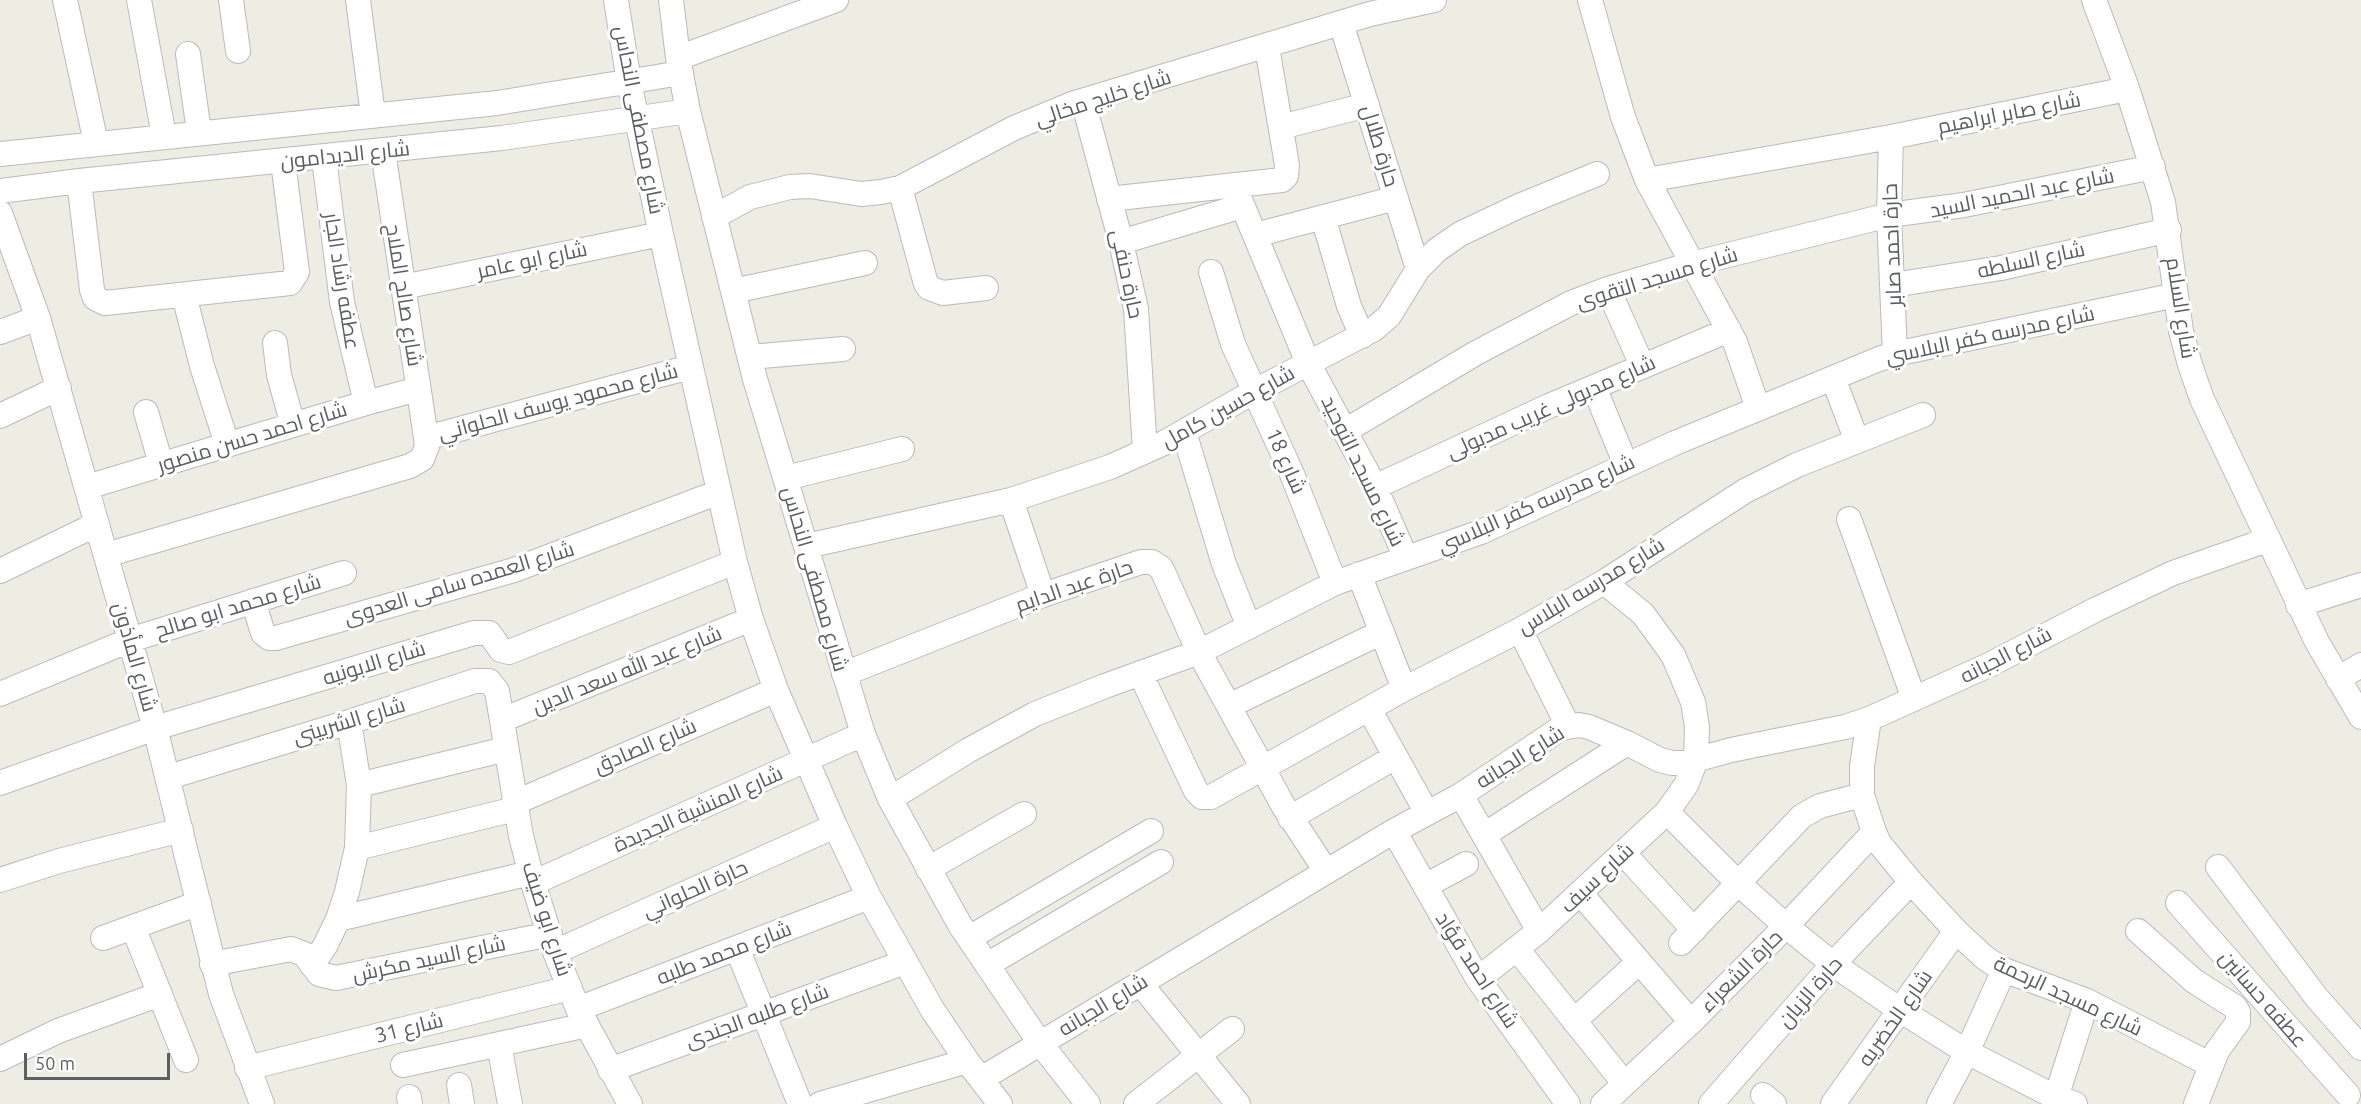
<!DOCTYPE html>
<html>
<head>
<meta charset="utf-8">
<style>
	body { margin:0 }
	#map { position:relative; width:2361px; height:1104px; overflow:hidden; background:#edede3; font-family:Ubuntu,sans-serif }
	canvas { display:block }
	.scale { position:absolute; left:24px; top:1053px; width:146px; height:27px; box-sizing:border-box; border:3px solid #5b5e63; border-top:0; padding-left:8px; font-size:18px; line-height:21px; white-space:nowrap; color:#5b5e63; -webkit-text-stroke:4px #fff; paint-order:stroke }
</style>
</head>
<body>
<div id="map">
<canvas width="2361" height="1104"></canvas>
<div class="scale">50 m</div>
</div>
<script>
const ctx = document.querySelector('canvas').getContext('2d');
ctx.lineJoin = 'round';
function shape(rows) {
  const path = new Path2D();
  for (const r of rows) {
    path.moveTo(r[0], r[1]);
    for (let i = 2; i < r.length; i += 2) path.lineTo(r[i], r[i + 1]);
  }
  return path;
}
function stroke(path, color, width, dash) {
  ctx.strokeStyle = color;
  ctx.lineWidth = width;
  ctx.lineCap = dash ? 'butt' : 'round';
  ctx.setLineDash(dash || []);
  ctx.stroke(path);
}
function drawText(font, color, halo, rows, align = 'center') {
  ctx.font = font + ' Ubuntu,Cairo,sans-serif';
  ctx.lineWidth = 6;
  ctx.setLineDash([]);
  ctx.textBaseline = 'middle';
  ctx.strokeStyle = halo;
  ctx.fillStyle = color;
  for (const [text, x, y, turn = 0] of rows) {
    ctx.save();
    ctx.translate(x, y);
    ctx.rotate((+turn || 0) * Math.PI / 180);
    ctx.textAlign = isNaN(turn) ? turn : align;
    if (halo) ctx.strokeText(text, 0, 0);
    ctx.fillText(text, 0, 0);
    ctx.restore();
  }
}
const minor = shape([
	[65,0,96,143],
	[139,0,164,136],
	[231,0,238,51],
	[358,0,373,115],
	[616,0,629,82,661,234,735,562,751,619,776,690,835,826,869,897,932,1009,967,1061,1000,1104],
	[671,0,678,58,688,111,755,379,863,734,890,799,960,925,1040,1043,1088,1104],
	[1590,0,1623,117,1647,180,1735,342,1758,408],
	[2094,0,2127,88,2163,202,2181,331,2190,365,2202,399,2317,642,2361,717],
	[1341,23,1418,269],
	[188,54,199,132],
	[678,58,836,0],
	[1083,101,1121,242,1136,309,1145,451],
	[1281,127,1367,105],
	[1891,137,1889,215,1895,354],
	[0,154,497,103,681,73],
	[324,158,342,302,366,403],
	[1647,180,1891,137,2127,89],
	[79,181,92,290,95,298,105,303,290,283,297,272,283,162],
	[1234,185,1308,363,1375,487,1406,558],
	[900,188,926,284,929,288,943,293,986,288],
	[0,191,79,181,502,138,688,111],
	[1109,199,1282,180,1286,176,1287,165,1267,47],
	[0,213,38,318,155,728,221,994,262,1104],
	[714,217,750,197,790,187,810,186,861,194,881,192,900,188,1014,128,1072,104,1370,14,1434,0],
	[1323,217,1349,306,1362,336],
	[1255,235,1396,198],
	[1121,242,1242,206],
	[1211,272,1233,344,1292,474,1335,583],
	[1893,285,2001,268,2169,230],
	[403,287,661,234],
	[1608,289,1642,365],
	[733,291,865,263],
	[184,295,202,366,227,444],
	[0,332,38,318],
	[275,343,279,375,293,425],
	[750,357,843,349],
	[1833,378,1857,441],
	[1594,387,1626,465],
	[146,412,161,464],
	[0,416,59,388],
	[1345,431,1476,353,1571,303,1608,289,1692,264,1889,215,1964,205,2153,167],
	[1184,432,1224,564,1249,627],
	[426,438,690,367],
	[786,478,902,449],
	[87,487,366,403,418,389],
	[1375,487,1549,406,1729,330],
	[1011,500,1043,595],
	[1849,519,1914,699],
	[807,546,1011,500,1110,467,1164,443,1255,391,1374,329,1389,316,1418,269,1437,250,1460,234,1519,206,1597,174],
	[106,555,410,466,422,459,427,446,426,438,383,151],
	[0,571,97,524],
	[1359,574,1404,689],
	[253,601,263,633,269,638,276,638,514,570,719,492],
	[2298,605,2361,585],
	[1520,630,1568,726],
	[1140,673,1196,791,1202,797,1211,797,1404,689,1520,630,1604,582,1745,491,1797,465,1923,415],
	[844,674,1043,595,1141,562,1152,562,1161,568,1164,574,1199,652,1284,807,1326,871],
	[2338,679,2361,665],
	[0,694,130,640,344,573],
	[1229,706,1382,632],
	[1369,709,1427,813],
	[1869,719,1862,766,1862,795,1874,832,1879,843,1911,882,1956,931,1985,958,2004,970,2087,1001,2211,1065],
	[502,720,751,619],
	[169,777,349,722,475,681,489,681,497,691,521,836,533,883,555,952,578,1009,630,1104],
	[0,783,155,728,474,633,489,633,501,650,509,652,735,562],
	[359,785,506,749],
	[1461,795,1539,931],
	[890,799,969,750,1035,714,1105,686,1199,652,1335,583,1481,532,1675,443,1879,359,1895,354,2176,295],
	[514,803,776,690],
	[1667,812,1738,883,1786,926,1833,964,1900,1010,1967,1052,2057,1098,2075,1104],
	[1290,818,1395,757],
	[1394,831,1478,979,1568,1104],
	[1484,835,1627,743],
	[357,848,515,809],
	[1624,854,1694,930],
	[2218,867,2317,998,2361,1048],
	[928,869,1024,814],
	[0,880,59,861,181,830],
	[533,883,863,734],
	[1425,886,1466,864],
	[1581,894,1691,1022],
	[2178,903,2348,1095],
	[338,919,530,873],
	[133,927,186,1060],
	[2138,931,2194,981,2235,1007,2238,1012,2238,1022,2217,1051,2196,1104],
	[103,938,199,903],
	[969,938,1151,831],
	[1681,943,1802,816,1820,806,1862,795],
	[737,948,800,1104],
	[1517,949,1624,1083],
	[555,952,835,826],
	[212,964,291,949,304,954,319,974,336,978,550,934],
	[312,965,325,946,338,919,347,892,357,848,359,785,349,722],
	[987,965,1161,862],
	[1478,979,1539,931,1667,812,1686,785,1696,760,1697,727,1693,702,1673,655,1643,614,1604,582],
	[1140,983,1238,1104],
	[578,1009,869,897],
	[1574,1021,1639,962],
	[499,1044,510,1104],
	[0,1059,58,1031,160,994],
	[403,1065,587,1025],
	[247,1068,570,988],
	[610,1070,905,962],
	[981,1079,1394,831,1461,795,1561,728,1579,725,1589,727,1627,743,1660,760,1672,763,1684,763,1731,750,1845,727,1869,719,1989,665,2095,610,2173,573,2267,540],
	[459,1085,462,1104],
	[1763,1095,1774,1104],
	[409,1097,410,1104],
	[820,1104,967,1061],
	[1136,1104,1232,1029],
	[1603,1104,1691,1022,1786,926,1874,832],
	[1711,1104,1833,964,1911,882],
	[1833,1104,1956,931],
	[1939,1104,1967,1052,2004,970],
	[2054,1104,2087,1001]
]);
const streetNames = [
	["شارع خليج مخالي",1103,98,-18],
	["شارع صابر ابراهيم",2009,113,-11],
	["شارع مصطفى النحاس",639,120,79],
	["حارة طلال",1380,146,73],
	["شارع الديدامون",345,155,-6],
	["شارع عبد الحميد السيد",2022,193,-11],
	["حارة احمد صابر",1892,245,-92],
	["شارع ابو عامر",532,260,-12],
	["شارع السلطه",2031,260,-12],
	["حارة حنفى",1127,274,78],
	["شارع مسجد التقوى",1657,278,-17],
	["عطفه رشاد الجار",342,281,81],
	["شارع صالح الملاح",404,295,81],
	["شارع السلام",2181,308,81],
	["شارع مدرسه كفر البلاسي",1990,335,-12],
	["شارع محمود يوسف الحلواني",558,402,-15],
	["شارع حسين كامل",1228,407,-29],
	["شارع مدبولى غريب مدبولى",1551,407,-24],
	["شارع احمد حسن منصور",252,437,-17],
	["شارع 18",1286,461,66],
	["شارع مسجد التوحيد",1363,471,64],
	["شارع مدرسه كفر البلاسي",1536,504,-24],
	["شارع مصطفى النحاس",815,579,74],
	["شارع العمده سامى العدوى",459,583,-17],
	["حارة عبد الدايم",1074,586,-19],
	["شارع مدرسه البلاس",1591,586,-31],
	["شارع محمد ابو صالح",238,606,-17],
	["شارع الجبانه",2006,655,-27],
	["شارع المأذون",135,657,74],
	["شارع الابونيه",374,663,-17],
	["شارع عبد الله سعد الدين",627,670,-22],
	["شارع الشربينى",349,721,-17],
	["شارع الصادق",645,746,-23],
	["شارع الجبانه",1520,757,-32],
	["شارع المنشية الجديدة",698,809,-24],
	["شارع سيف",1597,878,-43],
	["حارة الحلواني",695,889,-24],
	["شارع ابو ضيف",547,919,72],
	["شارع محمد طلبه",724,953,-21],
	["شارع السيد مكرش",429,959,-12],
	["شارع احمد فؤاد",1477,970,57],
	["حارة الشعراء",1741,971,-45],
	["حارة الزيان",1810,992,-49],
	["شارع مسجد الرحمة",2068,996,25],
	["عطفه حسانين",2263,999,49],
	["شارع الجبانه",1103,1005,-31],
	["شارع طلبه الجندى",757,1016,-20],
	["شارع الخضريه",1895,1018,-55],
	["شارع 31",409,1028,-14]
];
stroke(minor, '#b8babf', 26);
stroke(minor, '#fff', 24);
drawText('21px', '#5b5e63', '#fff', streetNames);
</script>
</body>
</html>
